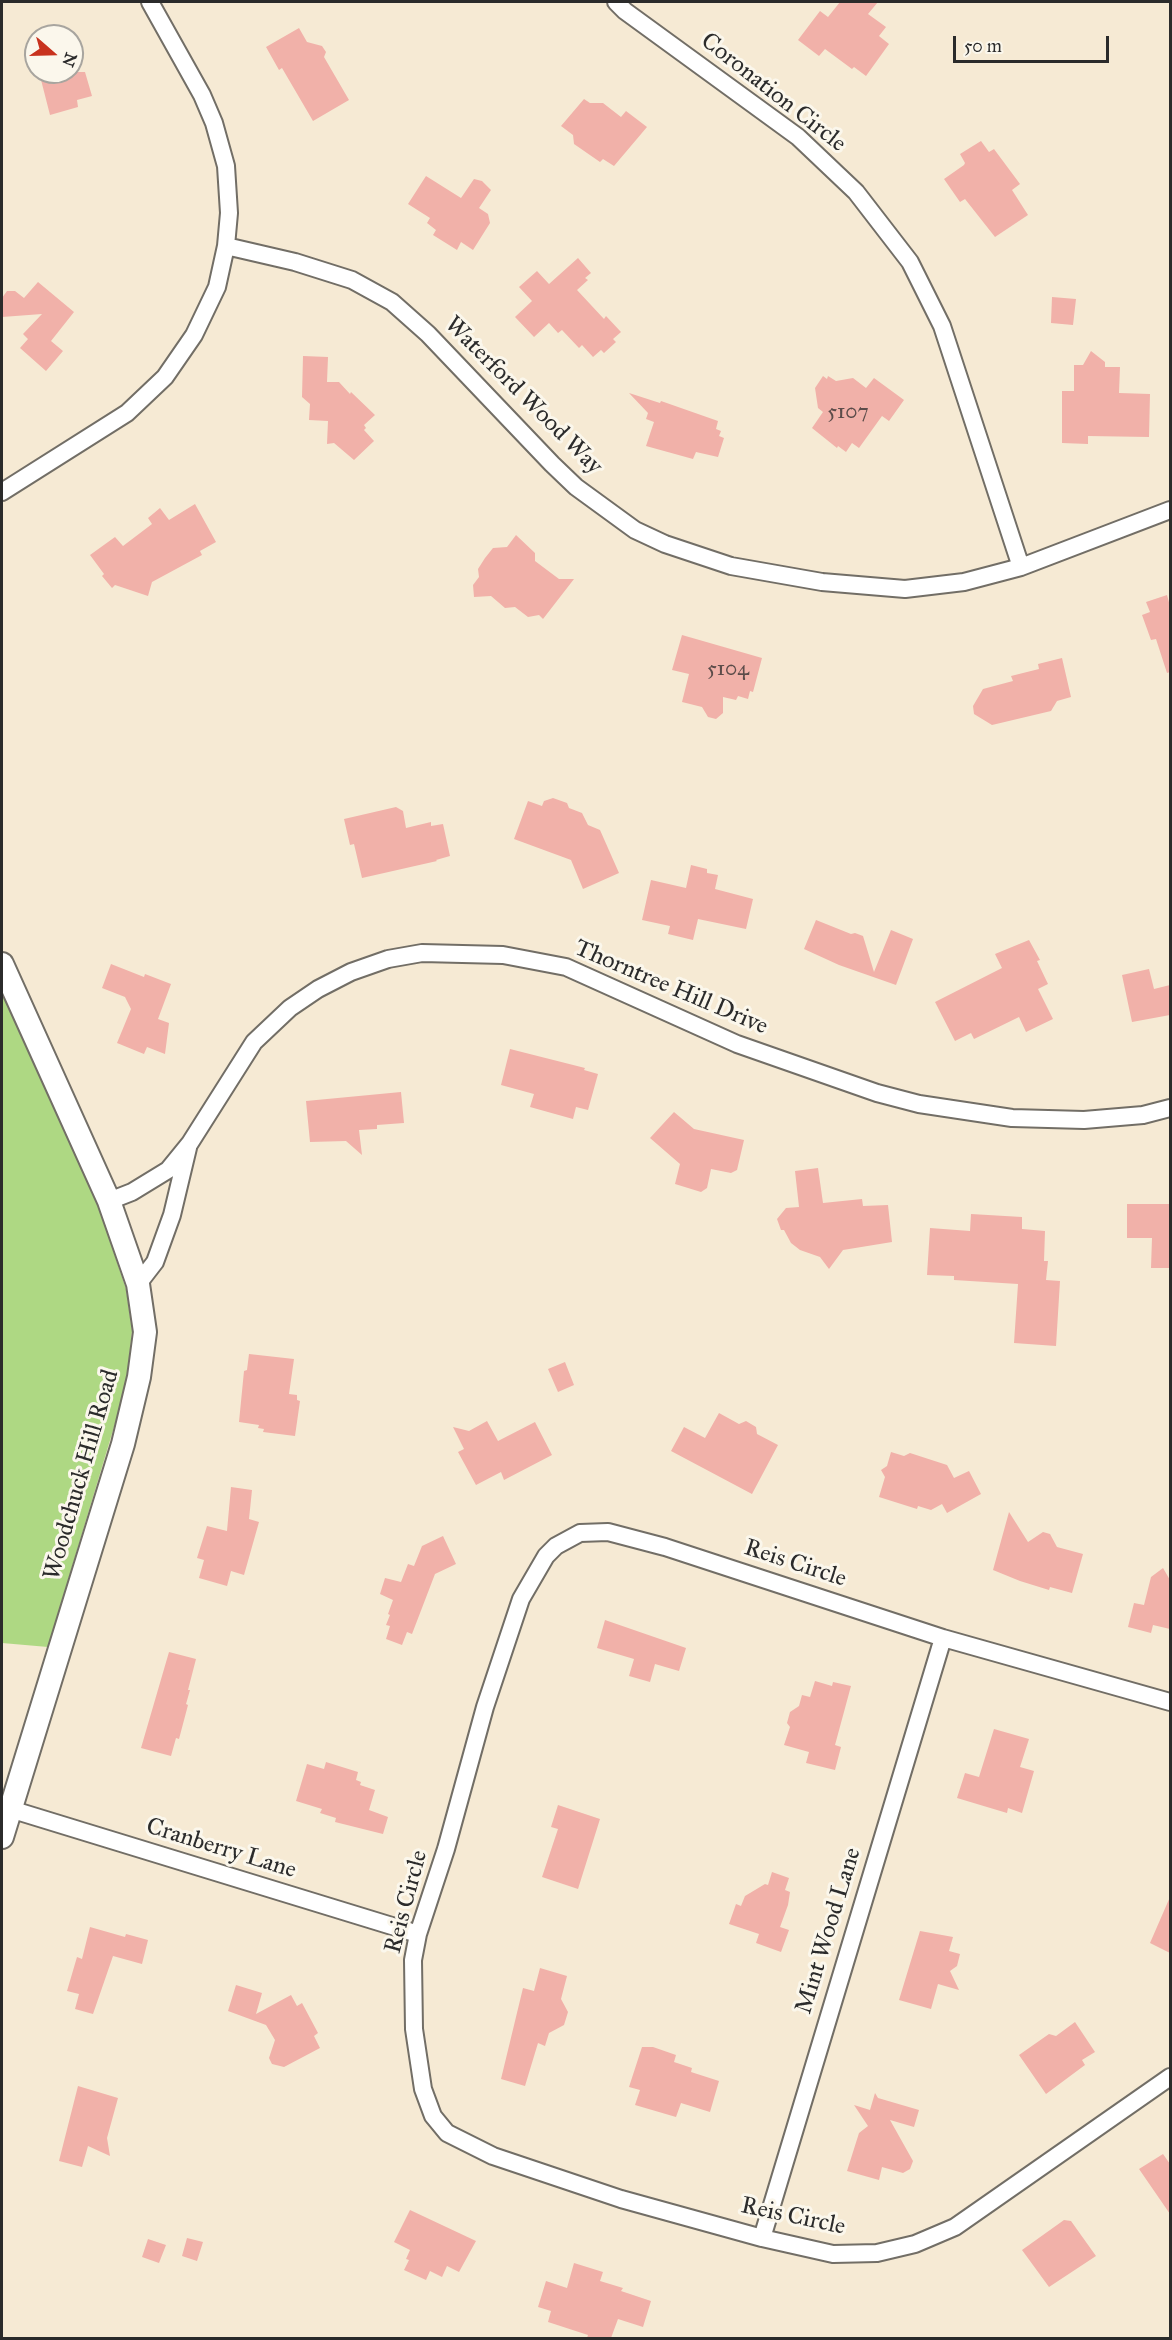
<!DOCTYPE html>
<html>
<head>
<meta charset="utf-8">
<style>
	body { margin:0 }
	#map { position:relative; width:1172px; height:2340px; overflow:hidden; background:#f6ead4; font-family:"IM FELL Great Primer",serif }
	canvas { display:block }
	.frame { position:absolute; inset:0; border:3px solid #2b2b2b; pointer-events:none }
	.north { position:absolute; left:24px; top:24px; width:60px; height:60px; box-sizing:border-box; background:#fbf7ec; border:2px solid #a8a59f; border-radius:50%; rotate:110deg; font-size:16px; font-weight:700; line-height:24px; text-align:center; color:#2b2b2b }
	.north::after { content:''; display:block; margin:auto; width:21px; height:27px; background:#c8321e; clip-path:polygon(50% 0,100% 100%,50% 72%,0 100%) }
	.scale { position:absolute; left:953px; top:36px; width:156px; height:27px; box-sizing:border-box; border:3px solid #2b2b2b; border-top:0; padding-left:8px; font-size:18px; line-height:21px; white-space:nowrap; color:#2b2b2b; -webkit-text-stroke:4px #fbf7ec; paint-order:stroke }
</style>
</head>
<body>
<div id="map">
<canvas width="1172" height="2340"></canvas>
<div class="frame"></div>
<div class="north">N</div>
<div class="scale">50 m</div>
</div>
<script>
const ctx = document.querySelector('canvas').getContext('2d');
ctx.lineJoin = 'round';
function fill(path, color) {
  ctx.fillStyle = color;
  ctx.fill(path, 'evenodd');
}
function shape(rows) {
  const path = new Path2D();
  for (const r of rows) {
    path.moveTo(r[0], r[1]);
    for (let i = 2; i < r.length; i += 2) path.lineTo(r[i], r[i + 1]);
  }
  return path;
}
function stroke(path, color, width, dash) {
  ctx.strokeStyle = color;
  ctx.lineWidth = width;
  ctx.lineCap = dash ? 'butt' : 'round';
  ctx.setLineDash(dash || []);
  ctx.stroke(path);
}
function drawText(font, color, halo, rows, align = 'center') {
  ctx.font = font + ' "IM FELL Great Primer",serif';
  ctx.lineWidth = 6;
  ctx.setLineDash([]);
  ctx.textBaseline = 'middle';
  ctx.strokeStyle = halo;
  ctx.fillStyle = color;
  for (const [text, x, y, turn = 0] of rows) {
    ctx.save();
    ctx.translate(x, y);
    ctx.rotate((+turn || 0) * Math.PI / 180);
    ctx.textAlign = isNaN(turn) ? turn : align;
    if (halo) ctx.strokeText(text, 0, 0);
    ctx.fillText(text, 0, 0);
    ctx.restore();
  }
}
const green = shape([
	[2,992,98,1205,126,1289,132,1331,126,1387,48,1647,2,1643]
]);
const building = shape([
	[840,2,878,2,868,14,886,27,879,36,889,44,866,76,854,67,852,69,825,49,819,56,798,40,820,11,828,17],
	[299,28,307,42,322,46,326,52,324,57,349,100,313,121,282,68,279,70,266,47],
	[39,72,85,72,92,96,77,100,78,107,50,115],
	[584,99,590,103,603,103,621,117,626,111,647,127,614,166,603,159,600,162,574,144,573,135,561,126],
	[981,141,989,152,994,149,1020,184,1012,190,1028,215,995,237,965,199,960,202,944,179,964,165,965,163,960,154],
	[426,176,461,198,474,179,482,181,491,190,479,208,488,214,490,223,473,250,461,242,457,250,433,235,436,230,427,223,430,218,408,204],
	[578,258,591,273,585,278,588,280,577,290,604,319,606,316,621,332,613,339,616,342,604,353,601,350,593,357,582,345,579,348,562,330,558,333,549,323,534,337,515,317,532,301,519,287,537,271,549,284],
	[38,282,74,312,51,341,63,351,46,371,20,348,28,339,23,334,42,314,2,317,2,298,7,291,15,291,24,298],
	[1052,297,1076,299,1073,325,1051,323],
	[1091,351,1105,362,1105,367,1120,367,1119,393,1150,394,1149,437,1088,436,1088,444,1062,443,1062,391,1074,391,1074,365,1083,365],
	[303,356,328,357,327,382,339,382,350,394,351,392,375,415,364,425,366,428,364,430,374,441,354,460,334,443,327,444,328,421,309,420,310,404,302,397],
	[823,376,827,379,828,376,836,381,853,378,866,388,874,378,904,400,889,421,882,416,859,448,852,443,846,452,838,446,837,448,812,428,823,412,818,408,815,388],
	[629,393,660,403,661,401,718,421,716,429,721,431,719,436,724,438,718,457,696,452,693,459,646,446,654,422,646,419,648,413],
	[195,504,216,542,200,551,202,555,152,582,148,596,115,585,112,588,102,576,104,574,90,555,115,537,123,546,152,524,148,518,160,508,169,520],
	[516,535,535,553,535,561,559,579,574,579,543,619,539,615,528,617,515,607,505,608,491,596,474,597,473,585,479,577,478,569,485,558,493,548,507,547],
	[1167,595,1170,606,1170,672,1167,673,1156,639,1151,640,1142,615,1150,612,1146,602],
	[682,635,762,658,753,692,750,691,748,699,738,696,736,700,723,697,723,713,716,719,708,717,702,707,682,702,689,674,672,670],
	[1062,658,1071,697,1057,701,1051,711,992,725,974,714,973,706,983,689,1013,681,1011,676,1039,669,1038,664],
	[553,798,567,803,569,808,582,813,588,825,600,830,619,873,583,889,571,860,514,839,528,801,542,806,544,801],
	[396,807,403,811,406,828,431,822,431,826,443,824,450,856,436,860,437,861,362,878,354,844,350,845,344,819],
	[691,865,707,869,707,873,718,875,715,889,753,899,746,929,698,919,693,940,668,934,670,926,642,920,651,880,686,888],
	[816,920,851,934,855,933,863,936,874,972,891,930,913,939,896,985,839,965,804,949],
	[1029,940,1040,960,1037,961,1048,984,1038,989,1053,1019,1026,1032,1019,1017,974,1039,971,1033,955,1041,935,1002,1002,968,995,954],
	[111,964,144,977,145,974,171,984,158,1019,169,1023,165,1054,147,1047,144,1054,117,1043,131,1009,125,997,102,988],
	[1149,969,1154,989,1170,985,1170,1015,1132,1022,1122,975],
	[510,1049,585,1068,584,1070,598,1074,588,1110,576,1107,573,1119,530,1107,534,1094,501,1085],
	[401,1092,404,1123,377,1125,377,1129,359,1130,362,1155,346,1141,310,1142,306,1101],
	[674,1112,694,1129,744,1140,737,1170,731,1173,711,1169,707,1188,701,1192,675,1184,680,1164,650,1138],
	[818,1168,823,1203,862,1199,863,1206,888,1205,892,1242,843,1250,829,1269,820,1257,800,1250,791,1243,784,1230,781,1230,777,1219,786,1208,799,1207,795,1171],
	[1127,1204,1170,1204,1169,1268,1151,1268,1152,1238,1127,1238],
	[971,1214,1022,1217,1022,1229,1045,1231,1044,1261,1048,1261,1046,1280,1060,1281,1056,1346,1014,1343,1018,1284,954,1280,954,1276,927,1275,930,1228,970,1231],
	[249,1354,294,1359,289,1394,297,1395,297,1400,300,1401,295,1436,263,1432,264,1429,258,1428,259,1425,239,1422,244,1371,247,1370],
	[565,1362,574,1385,558,1392,548,1369],
	[719,1413,739,1424,746,1421,756,1427,757,1434,778,1445,752,1494,671,1451,684,1427,705,1438],
	[487,1421,498,1441,535,1422,552,1455,504,1480,501,1472,476,1485,458,1452,464,1449,453,1427,469,1431],
	[891,1452,904,1456,910,1453,947,1465,954,1478,969,1471,981,1494,947,1513,942,1504,931,1510,918,1506,917,1509,879,1497,885,1477,881,1470,887,1466],
	[231,1487,252,1490,249,1519,259,1522,244,1575,231,1571,227,1586,199,1578,204,1560,197,1558,207,1526,227,1531],
	[1009,1512,1028,1542,1043,1532,1050,1534,1057,1547,1083,1554,1072,1593,1050,1587,1049,1590,1020,1581,993,1570],
	[443,1536,456,1564,435,1574,412,1634,407,1632,402,1645,386,1639,390,1626,386,1625,390,1615,388,1614,393,1600,380,1594,385,1578,401,1582,408,1564,414,1566,422,1546],
	[1163,1568,1170,1580,1170,1629,1153,1625,1151,1633,1128,1627,1134,1603,1144,1605,1151,1577],
	[605,1620,686,1648,679,1671,655,1664,650,1682,629,1676,634,1659,597,1648],
	[169,1652,196,1659,188,1690,190,1690,186,1704,188,1705,179,1739,176,1738,171,1756,141,1748],
	[815,1681,832,1686,833,1682,851,1686,835,1745,841,1747,835,1770,806,1763,809,1752,784,1745,790,1727,787,1723,790,1712,799,1706,802,1695,810,1697],
	[994,1729,1029,1739,1020,1767,1034,1771,1022,1813,1008,1808,1007,1813,957,1798,965,1773,979,1777],
	[326,1762,358,1772,356,1780,361,1782,360,1785,375,1790,369,1810,388,1817,383,1834,335,1822,336,1818,320,1813,322,1809,296,1801,307,1764,324,1769],
	[558,1805,600,1819,578,1889,542,1877,558,1829,551,1827],
	[772,1872,789,1878,785,1890,790,1892,788,1905,780,1927,789,1930,781,1952,756,1943,759,1934,729,1924,736,1904,741,1906,745,1896,765,1884,768,1885],
	[1170,1897,1170,1953,1150,1943],
	[90,1927,125,1937,126,1934,148,1940,142,1964,113,1956,93,2014,75,2009,79,1994,67,1991,77,1957,82,1959],
	[920,1931,953,1937,949,1951,960,1954,957,1966,950,1971,959,1990,938,1984,931,2009,899,2000],
	[540,1968,567,1976,561,1999,568,2012,564,2025,549,2033,545,2046,538,2043,525,2086,501,2079,523,1988,534,1991],
	[236,1985,262,1993,256,2014,291,1995,297,2006,302,2003,318,2033,314,2036,320,2048,284,2067,272,2064,269,2058,275,2040,266,2025,228,2011],
	[1075,2022,1095,2052,1082,2060,1085,2065,1046,2094,1019,2055,1049,2034,1056,2036],
	[642,2047,653,2047,676,2055,674,2062,692,2068,691,2072,719,2081,710,2112,681,2103,676,2117,635,2105,640,2090,629,2087],
	[78,2086,118,2098,107,2138,110,2156,88,2146,82,2167,59,2161],
	[875,2093,878,2098,919,2110,914,2127,890,2120,913,2161,910,2169,903,2173,882,2167,879,2180,847,2171,859,2133,868,2126,854,2105,870,2110],
	[1163,2154,1170,2164,1170,2214,1139,2169],
	[410,2210,476,2241,459,2272,447,2266,442,2277,430,2271,426,2280,404,2270,409,2260,406,2259,410,2250,394,2242],
	[1064,2220,1071,2221,1096,2256,1049,2287,1022,2250],
	[187,2238,203,2242,197,2261,182,2256],
	[148,2239,166,2245,159,2263,142,2257],
	[574,2263,603,2272,600,2281,623,2288,621,2291,651,2301,643,2327,618,2319,611,2338,587,2338,588,2335,548,2322,551,2311,538,2307,546,2281,567,2288]
]);
const street = shape([
	[616,2,625,11,798,137,856,192,910,262,942,326,1021,567],
	[226,246,295,262,352,280,392,302,428,334,552,464,576,487,635,530,665,544,731,566,822,582,905,589,964,582,1021,567,1170,510],
	[2,492,127,413,165,377,194,335,217,287,226,246,229,213,226,166,214,123,202,95,150,2],
	[109,1201,132,1192,168,1170,190,1143,254,1042,290,1008,318,989,351,972,388,959,422,953,503,955,566,967,737,1044,877,1093,919,1104,1012,1118,1084,1120,1143,1115,1170,1108],
	[138,1284,155,1262,172,1215,188,1148],
	[1170,1702,943,1638,665,1547,608,1532,580,1533,556,1546,546,1556,521,1599,485,1707,446,1849,418,1934,413,1960,414,2029,423,2089,433,2116,447,2133,493,2156,621,2199,762,2238,833,2254,877,2253,915,2244,955,2227,1170,2077],
	[10,1809,418,1934],
	[762,2238,943,1638]
]);
const secondary = shape([
	[2,964,109,1201,138,1284,145,1332,139,1377,123,1444,2,1837]
]);
const numberNames = [
	["5107",848,413],
	["5104",728,670]
];
const streetNames = [
	["Coronation Circle",773,93,38],
	["Waterford Wood Way",523,396,45],
	["Thorntree Hill Drive",671,988,23],
	["Woodchuck Hill Road",82,1475,-74],
	["Reis Circle",795,1564,18],
	["Cranberry Lane",221,1849,17],
	["Reis Circle",407,1902,-75],
	["Mint Wood Lane",829,1931,-73],
	["Reis Circle",793,2217,12]
];
fill(green, '#aed883');
fill(building, '#f1b1a9');
stroke(street, '#726e66', 20);
stroke(secondary, '#726e66', 26);
stroke(street, '#fff', 16);
stroke(secondary, '#fff', 22);
drawText('21px', '#5c4c4a', null, numberNames);
drawText('24px', '#2b2b2b', '#fbf7ec', streetNames);
</script>
</body>
</html>
